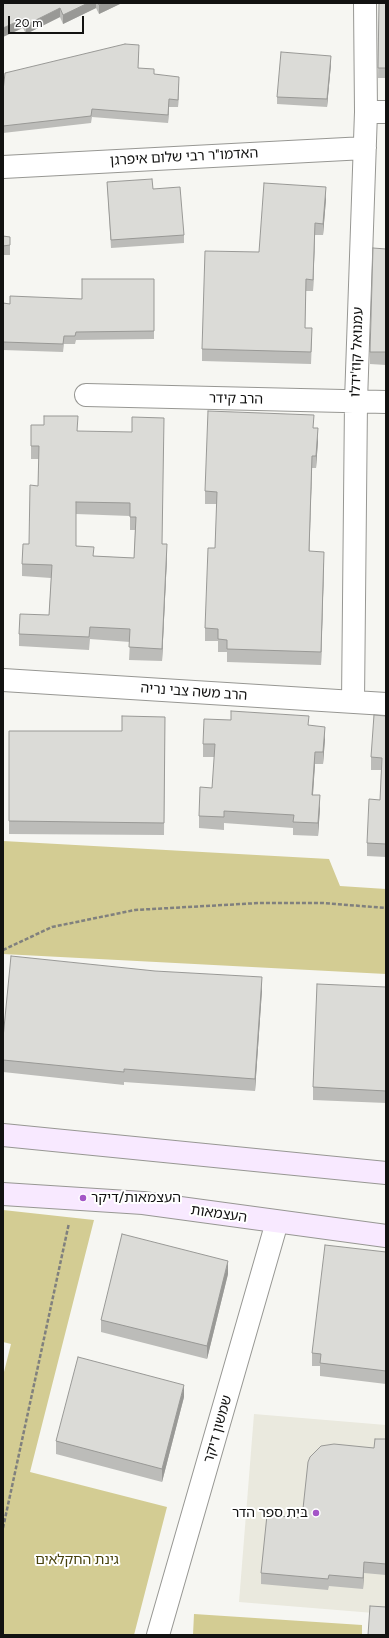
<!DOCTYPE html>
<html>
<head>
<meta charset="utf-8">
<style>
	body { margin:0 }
	#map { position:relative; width:389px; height:1638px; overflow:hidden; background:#f6f6f2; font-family:Figtree,sans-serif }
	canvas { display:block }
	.frame { position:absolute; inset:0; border:4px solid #121211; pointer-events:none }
	.scale { position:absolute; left:8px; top:16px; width:76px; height:18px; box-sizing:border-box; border:2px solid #121211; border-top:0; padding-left:5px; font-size:12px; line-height:14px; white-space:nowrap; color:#121211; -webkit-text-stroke:3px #fff; paint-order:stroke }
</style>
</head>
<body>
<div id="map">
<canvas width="389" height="1638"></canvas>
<div class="frame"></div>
<div class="scale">20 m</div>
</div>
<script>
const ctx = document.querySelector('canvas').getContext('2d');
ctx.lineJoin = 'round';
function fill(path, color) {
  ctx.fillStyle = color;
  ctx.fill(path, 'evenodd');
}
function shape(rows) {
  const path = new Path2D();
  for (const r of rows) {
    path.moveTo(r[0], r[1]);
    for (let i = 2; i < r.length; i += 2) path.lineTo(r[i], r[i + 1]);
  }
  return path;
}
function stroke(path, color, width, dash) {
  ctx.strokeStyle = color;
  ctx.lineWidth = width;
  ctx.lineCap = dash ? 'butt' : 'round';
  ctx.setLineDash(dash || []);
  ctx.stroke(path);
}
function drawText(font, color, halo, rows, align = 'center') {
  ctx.font = font + ' Figtree,"Noto Sans Hebrew",sans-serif';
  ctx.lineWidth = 4;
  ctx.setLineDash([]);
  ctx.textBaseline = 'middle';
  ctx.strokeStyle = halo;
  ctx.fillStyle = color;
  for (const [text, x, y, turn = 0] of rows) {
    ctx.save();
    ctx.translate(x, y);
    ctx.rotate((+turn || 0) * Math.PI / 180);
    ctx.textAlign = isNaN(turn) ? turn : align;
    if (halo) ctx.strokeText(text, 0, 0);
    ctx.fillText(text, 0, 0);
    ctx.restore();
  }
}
const built = shape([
	[254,1414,386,1425,386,1614,239,1602]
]);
const green = shape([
	[3,841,329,859,340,886,386,889,386,974,3,954],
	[3,1210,94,1220,30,1472,167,1507,134,1635,3,1635,3,1376,11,1344,3,1342],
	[194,1614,362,1625,362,1635,193,1635]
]);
const path = shape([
	[3,950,52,927,135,910,259,903,323,903,386,908],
	[3,1528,69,1223]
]);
const street = shape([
	[366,112,386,112],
	[3,167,365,148],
	[86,395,386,402],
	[3,680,386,704],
	[353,702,356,401,366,112,365,3],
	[158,1635,277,1222]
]);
const secondary = shape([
	[3,1135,386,1173],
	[3,1194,143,1203,386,1236]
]);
const wall = shape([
	[3,3,122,3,99,14,96,8,63,24,60,17,26,34,23,28],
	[379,3,386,3,386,78,378,78],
	[139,52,138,68,179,84,178,107,169,107,168,123,92,117,91,123,3,133,3,91],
	[331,64,327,107,277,104,277,97],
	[107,182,153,189,184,235,184,243,111,248],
	[326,199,323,235,315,235,313,291,306,291,305,328,312,340,311,364,202,361,202,349,259,252],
	[3,236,10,237,10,255,3,255],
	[386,249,386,365,370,364,370,352],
	[154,279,154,339,76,340,75,344,64,344,63,352,3,350,3,303,10,304,82,299],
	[31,425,78,431,162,544,167,557,162,661,129,660,130,642,90,639,89,650,19,646,19,634,49,615,51,578,22,576,22,564,29,544,38,486,39,459,31,459],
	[76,514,130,516,130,530,135,530,134,558,94,556,76,546],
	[314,428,318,441,316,468,312,468,309,551,324,564,321,665,227,662,227,652,218,652,218,641,205,641,205,628,215,548,217,504,205,504,205,491],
	[386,490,386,513,385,513],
	[386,716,386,857,367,856,367,843,380,800,381,770,371,770,371,757],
	[165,717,164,835,9,834,9,731,122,731],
	[309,726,325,739,323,764,315,764,313,795,320,808,318,836,293,835,293,828,224,823,224,830,199,828,199,816,212,788,215,757,203,757,203,744],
	[386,987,386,1103,313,1100,313,1087],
	[262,990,255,1091,124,1082,124,1085,3,1072,3,1038],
	[386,1252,386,1384,320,1376,320,1366,312,1366,312,1353],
	[228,1274,207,1359,101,1332,101,1320],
	[184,1397,162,1482,56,1454,56,1441],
	[386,1439,386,1575,364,1573,363,1589,329,1586,328,1590,261,1584,261,1573,302,1518,374,1448]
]);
const shadedWall = shape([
	[88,3,96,3,96,8,63,24,63,15],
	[104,3,122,3,99,14,99,5],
	[60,8,60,17,26,34,26,25],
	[23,19,23,28,3,37,3,28],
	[331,56,331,64,327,107,327,99],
	[179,77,179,84,178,107,178,100],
	[169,99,169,107,168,123,168,115],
	[326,187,326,199,323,235,323,224],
	[315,223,315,235,313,291,313,280],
	[318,428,318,441,316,468,316,456],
	[312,456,312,468,309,564,309,551],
	[167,544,167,557,162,661,162,649],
	[324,552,324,564,321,665,321,652],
	[325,727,325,739,323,764,323,752],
	[315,752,315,764,312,807,312,795],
	[320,795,320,808,318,836,318,823],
	[262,977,262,990,255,1091,255,1079],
	[228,1261,228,1274,207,1359,207,1346],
	[184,1385,184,1397,162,1482,162,1469],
	[364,1562,364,1573,363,1589,363,1578]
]);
const building = shape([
	[3,3,88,3,63,15,60,8,26,25,23,19,3,28,3,3],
	[98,3,104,3,99,5,98,3],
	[379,3,386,3,386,68,378,68,379,3],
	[125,44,139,45,138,68,154,69,154,74,179,77,178,100,169,99,168,115,92,109,91,116,3,126,3,91,5,73,125,44],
	[281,52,331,56,327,99,277,97,281,52],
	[152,179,153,189,180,187,184,235,111,240,107,182,152,179],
	[264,183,326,187,323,224,315,223,313,280,306,279,305,328,312,328,311,352,202,349,205,251,259,252,264,183],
	[3,236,10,237,10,245,3,246,3,236],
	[373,248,386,249,386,352,370,352,373,248],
	[82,279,154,279,154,331,76,332,75,336,64,336,63,344,3,342,3,303,10,304,10,296,82,299,82,279],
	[208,411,314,415,313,428,318,428,316,456,312,456,309,551,324,552,321,652,227,649,227,640,218,639,218,629,205,628,208,548,215,548,217,492,205,491,208,411],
	[44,416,78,416,77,431,132,432,132,417,164,418,162,544,167,544,162,649,129,647,130,629,90,627,89,637,19,634,20,614,49,615,52,565,22,564,23,544,29,544,30,485,38,486,39,446,31,446,31,425,44,425,44,416],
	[76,502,130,503,130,517,136,517,134,558,93,556,94,547,76,546,76,502],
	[231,711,309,716,308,725,325,727,323,752,315,752,312,795,320,795,318,823,293,822,294,815,224,811,224,817,199,816,200,787,212,788,215,744,203,744,204,719,231,720,231,711],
	[374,715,386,716,386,844,367,843,369,799,380,800,382,758,371,757,374,715],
	[122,716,165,717,164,823,9,821,9,731,122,731,122,716],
	[11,956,155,971,262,977,255,1079,124,1069,124,1072,3,1060,3,1038,11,956],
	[317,984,386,987,386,1091,313,1087,317,984],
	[122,1234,228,1261,207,1346,101,1320,122,1234],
	[325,1245,386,1252,386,1371,320,1363,321,1354,312,1353,325,1245],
	[78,1357,184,1385,162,1469,56,1441,78,1357],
	[375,1439,386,1439,386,1564,364,1562,363,1578,329,1575,328,1579,261,1573,267,1515,302,1518,308,1462,310,1457,321,1446,334,1444,374,1448,375,1439],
	[370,1606,386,1607,386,1635,368,1635,370,1606]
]);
const markers = [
	[83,1198,4,"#a455c7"],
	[316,1513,4,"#a455c7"]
];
const streetNames = [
	["האדמו\"ר רבי שלום איפרגן",184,157,-3],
	["עמנואל קוז'ידלו",357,352,-88],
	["הרב קידר",236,399,1],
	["הרב משה צבי נריה",194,692,4],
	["העצמאות",219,1214,8],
	["שמשון דיקר",218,1429,-74]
];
const poiNames = [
	["העצמאות/דיקר",91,1198],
	["בית ספר הדר",308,1513,"right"]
];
const parkNames = [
	["גינת החקלאים",77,1560]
];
fill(built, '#eae9de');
fill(green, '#d3cc93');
stroke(street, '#979793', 24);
stroke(secondary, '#979793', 24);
stroke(path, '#80807e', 2.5, [4, 2]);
stroke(street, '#fff', 22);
stroke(secondary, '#f8e9ff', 22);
fill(wall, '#bcbcb9');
fill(shadedWall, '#999996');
fill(building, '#dbdbd7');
stroke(building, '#999996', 1);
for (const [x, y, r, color] of markers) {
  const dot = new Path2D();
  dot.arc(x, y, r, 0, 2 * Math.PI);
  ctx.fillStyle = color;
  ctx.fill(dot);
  stroke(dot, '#fff', 1.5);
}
drawText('14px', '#121211', '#fff', streetNames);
drawText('14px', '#121211', '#fff', poiNames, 'left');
drawText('14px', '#47410b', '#fff', parkNames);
</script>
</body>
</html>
